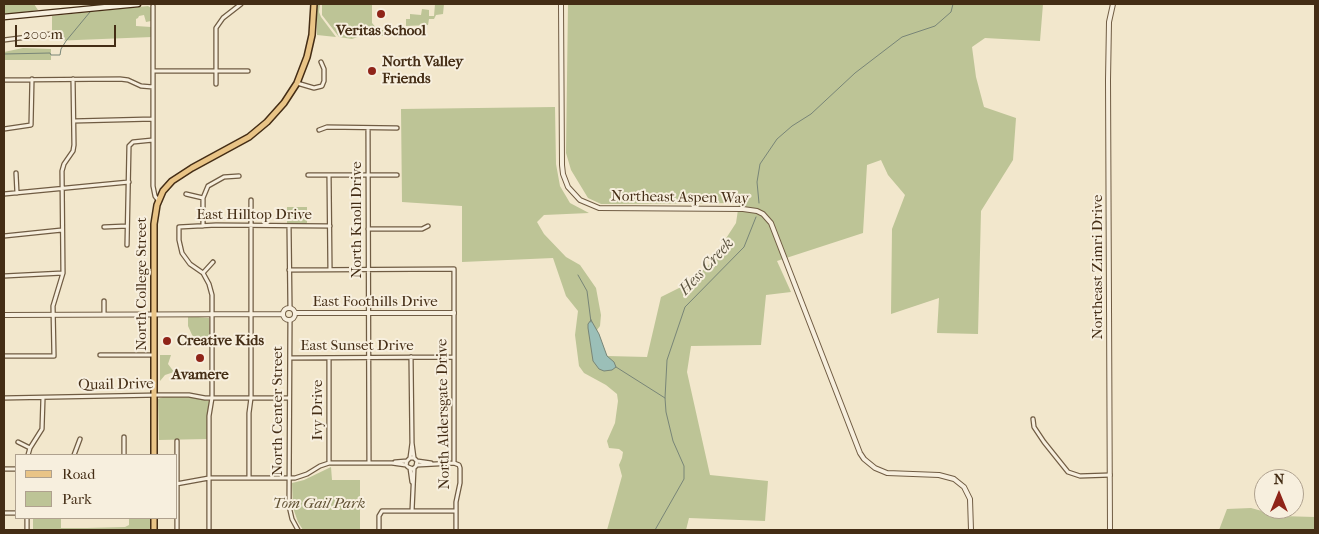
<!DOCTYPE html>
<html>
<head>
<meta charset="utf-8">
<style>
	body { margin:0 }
	#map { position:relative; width:1319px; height:534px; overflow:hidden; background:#f2e7cc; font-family:"IM FELL French Canon",serif }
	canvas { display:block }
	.frame { position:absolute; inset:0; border:5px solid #442d15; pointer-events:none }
	.legend { position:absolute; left:15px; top:454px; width:162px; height:65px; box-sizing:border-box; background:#f7efde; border:1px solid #afa18e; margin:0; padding:6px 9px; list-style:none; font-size:15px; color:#442d15 }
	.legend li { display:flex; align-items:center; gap:10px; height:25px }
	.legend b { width:25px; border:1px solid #afa18e }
	.north { position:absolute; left:1254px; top:469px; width:50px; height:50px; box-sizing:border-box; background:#f7efde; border:1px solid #afa18e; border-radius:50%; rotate:0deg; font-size:14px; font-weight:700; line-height:20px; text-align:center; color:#442d15 }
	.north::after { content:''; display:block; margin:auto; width:18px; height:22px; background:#8f2418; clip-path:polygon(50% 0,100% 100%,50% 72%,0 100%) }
	.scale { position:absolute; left:15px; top:25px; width:101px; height:22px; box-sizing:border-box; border:2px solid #442d15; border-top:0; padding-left:6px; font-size:15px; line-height:18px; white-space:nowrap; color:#442d15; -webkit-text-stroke:4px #f7efde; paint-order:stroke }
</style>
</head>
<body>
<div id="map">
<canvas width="1319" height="534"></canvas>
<div class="frame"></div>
<ul class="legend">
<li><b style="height:6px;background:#e9c486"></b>Road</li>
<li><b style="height:14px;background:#bdc496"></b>Park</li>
</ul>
<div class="north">N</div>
<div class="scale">200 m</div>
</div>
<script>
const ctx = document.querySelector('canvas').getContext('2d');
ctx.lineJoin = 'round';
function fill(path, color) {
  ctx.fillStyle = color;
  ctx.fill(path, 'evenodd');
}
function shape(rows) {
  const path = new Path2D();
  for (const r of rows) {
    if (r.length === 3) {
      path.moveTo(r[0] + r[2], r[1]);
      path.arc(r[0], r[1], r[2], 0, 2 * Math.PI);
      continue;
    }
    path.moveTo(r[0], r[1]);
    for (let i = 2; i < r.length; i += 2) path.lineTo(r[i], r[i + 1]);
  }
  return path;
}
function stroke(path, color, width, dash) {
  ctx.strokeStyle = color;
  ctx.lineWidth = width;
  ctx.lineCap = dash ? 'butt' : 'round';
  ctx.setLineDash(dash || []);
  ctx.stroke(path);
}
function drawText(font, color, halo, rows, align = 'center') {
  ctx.font = font + ' "IM FELL French Canon",serif';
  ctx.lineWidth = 4;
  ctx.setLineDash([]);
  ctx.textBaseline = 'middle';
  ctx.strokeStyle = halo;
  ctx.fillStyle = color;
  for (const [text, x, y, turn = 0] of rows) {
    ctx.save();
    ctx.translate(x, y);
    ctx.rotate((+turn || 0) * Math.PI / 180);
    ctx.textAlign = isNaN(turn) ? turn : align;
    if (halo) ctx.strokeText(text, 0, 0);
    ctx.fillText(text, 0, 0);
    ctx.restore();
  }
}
const green = shape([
	[4,4,34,4,38,10,4,15],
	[317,4,320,4,319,12,321,17,336,37,317,35],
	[322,4,372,4,372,23,378,30,387,30,386,36,363,35,352,39,339,37,322,15],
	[435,4,444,4,443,14,436,15,434,19,429,19,428,25,406,26,406,19,410,19,410,14,421,15,422,9,429,10,429,16,434,16],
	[568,4,1043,4,1040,41,985,38,972,47,976,77,984,107,1016,118,1013,160,981,211,978,334,937,333,939,298,891,314,892,229,905,195,888,175,881,160,867,165,863,233,777,261,791,292,766,295,761,345,691,346,687,372,710,475,768,481,765,521,689,518,686,530,607,530,622,476,619,465,622,458,623,452,619,449,609,448,607,441,615,423,618,401,617,394,606,385,584,373,579,366,575,335,578,311,566,296,553,258,462,262,462,206,402,202,401,109,555,107,556,164,560,186,570,203,589,213,544,215,537,222,544,234,566,257,580,265,596,288,601,315,600,326,597,330,607,356,647,357,661,297,681,287,708,266,736,223,739,203,612,204,601,204,588,198,571,170,566,153],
	[148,6,151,8,151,21,146,22,144,15,139,16,138,18,136,19,136,26,151,27,152,37,52,41,52,16],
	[23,48,51,49,51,60,4,60,4,52],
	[287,207,307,207,307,223,287,223],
	[188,316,209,318,210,340,203,341,193,337,188,326],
	[160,355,171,355,168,364,174,372,165,375,160,381],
	[163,397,188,397,209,401,207,439,159,440,158,399],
	[331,467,332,480,360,480,360,530,303,530,298,522,293,508,292,483,304,480],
	[1251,508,1280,516,1315,517,1315,530,1219,530,1227,509],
	[33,518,61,518,61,528,87,528,125,527,129,525,129,518,151,518,151,530,33,530]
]);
const water = shape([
	[591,320,599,334,607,356,614,362,616,367,612,370,604,371,599,369,593,361,588,328,588,324,591,320]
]);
const stream = shape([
	[5,54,50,53,51,55,60,55,61,49,66,41,90,12],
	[759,203,757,182,760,164,777,139,792,126,811,114,855,73,902,37,935,26,951,12,953,4],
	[578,275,587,291,591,322],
	[616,367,665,398],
	[655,530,684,479,684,466,673,441,666,412,665,398,667,360,685,307,744,247,756,217]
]);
const minor = shape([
	[153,6,153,186,155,196,158,200],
	[4,40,51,34],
	[153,71,248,71],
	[4,80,120,79,128,80,141,86,153,87],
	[297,83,314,88,322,86,324,81,324,69,321,62],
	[216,84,216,28,223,18,241,4],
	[74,121,153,119],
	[368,128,369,463],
	[4,129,31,125,32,79],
	[319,130,327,127,397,128],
	[16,173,17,193],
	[308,175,397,175],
	[329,175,330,269],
	[4,194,129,182],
	[186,194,203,198],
	[203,226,203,198,208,186,224,177,239,176],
	[289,226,290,307],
	[104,227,127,226],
	[368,229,422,229,428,226],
	[4,236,62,230],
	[127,245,129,146,133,142,153,140],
	[289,270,454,269,454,463],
	[203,273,213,262],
	[4,276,63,273],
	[104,301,104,314],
	[290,320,289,506,292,519,298,530],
	[100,355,154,355],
	[4,356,54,356,53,306,63,273,62,171,64,164,73,151,74,145,73,79],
	[411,357,412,443,414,458],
	[290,358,454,357],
	[329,358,329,463],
	[4,398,159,395,189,395,205,398,288,398],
	[1033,419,1034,427,1044,442,1068,472,1080,476,1110,475],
	[177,441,177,530],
	[18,442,30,448],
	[28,455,30,448,42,429,43,398],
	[74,455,80,439],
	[124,455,124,437],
	[410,458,412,443],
	[417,461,431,463],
	[395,462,407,461],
	[454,463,459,465,460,468,460,483,456,502,456,529],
	[417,465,454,463],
	[410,468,412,482],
	[4,469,16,469],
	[249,478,249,413,251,398,251,200],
	[176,484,209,478,295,478,307,474,320,466,329,463,392,463,406,465,408,467,413,469,416,466,417,461,414,458,410,458,407,461,406,465],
	[412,511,414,468],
	[4,513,16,513],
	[27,518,27,530],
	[209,530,209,416,212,398,212,295,209,284,203,273,190,264,182,253,179,240,179,227,216,225,330,226],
	[379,530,379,516,382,511,456,511]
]);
const tertiary = shape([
	[561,4,562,165,563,174,568,187,580,200,599,208,743,209,757,211,763,214,771,223,860,453,864,459,875,468,887,473,939,475,954,479,964,487,970,499,971,530],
	[289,314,6],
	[296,313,454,313],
	[4,315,283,314],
	[1110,530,1108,80,1109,22,1113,4]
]);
const secondary = shape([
	[4,17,138,4]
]);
const primary = shape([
	[154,455,154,224,157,205,163,191,172,181,192,168,249,137,267,122,284,103,297,83,307,57,312,35,314,4],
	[154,530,154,518]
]);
const markers = [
	[381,14,5,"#8f2418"],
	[372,71,5,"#8f2418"],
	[167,341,5,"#8f2418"],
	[200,358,5,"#8f2418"]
];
const poiNames = [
	["Veritas School",381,31],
	["North Valley",382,62,"left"],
	["Friends",382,79,"left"],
	["Creative Kids",177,341,"left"],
	["Avamere",200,375]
];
const streetNames = [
	["Northeast Aspen Way",680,198,1],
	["East Hilltop Drive",254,215],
	["North Knoll Drive",357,220,-90],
	["Northeast Zimri Drive",1098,267,-90],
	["North College Street",142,284,-90],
	["East Foothills Drive",375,302],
	["East Sunset Drive",357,346],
	["Quail Drive",116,385,-1],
	["Ivy Drive",318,410,-90],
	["North Center Street",278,411,-90],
	["North Aldersgate Drive",444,414,-91]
];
const parkNames = [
	["Tom Gail Park",319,504]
];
const waterNames = [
	["Hess Creek",707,267,-47]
];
fill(green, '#bdc496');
fill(water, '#9bbfb8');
stroke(water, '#788577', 1);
stroke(stream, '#788577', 1);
stroke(minor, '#705c43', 5.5);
stroke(tertiary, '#705c43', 6);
stroke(secondary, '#442d15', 7);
stroke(primary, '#442d15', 8);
stroke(minor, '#f7efde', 3);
stroke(tertiary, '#f7efde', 4);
stroke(secondary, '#f7efde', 4.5);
stroke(primary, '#e9c486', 5);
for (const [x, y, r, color] of markers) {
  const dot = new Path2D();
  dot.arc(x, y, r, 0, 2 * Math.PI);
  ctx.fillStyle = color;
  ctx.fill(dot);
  stroke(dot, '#f7efde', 2);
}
drawText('bold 15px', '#442d15', '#f7efde', poiNames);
drawText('15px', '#442d15', '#f7efde', streetNames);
drawText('italic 15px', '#625335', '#f7efde', parkNames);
drawText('italic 16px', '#5a523e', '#f7efde', waterNames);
</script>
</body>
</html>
